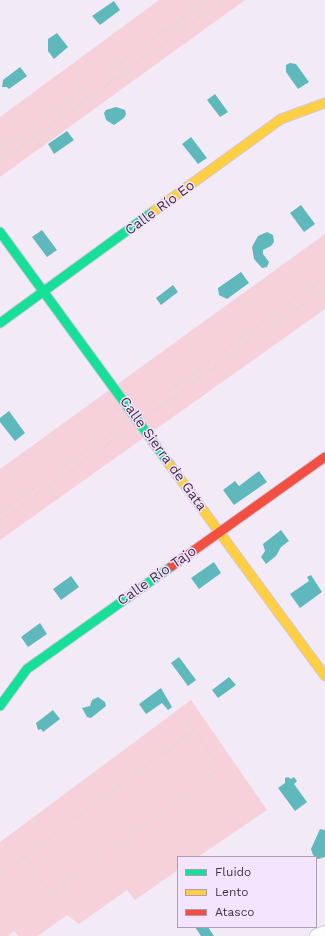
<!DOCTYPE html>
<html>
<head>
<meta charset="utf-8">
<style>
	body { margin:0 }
	#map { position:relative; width:325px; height:936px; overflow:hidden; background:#f3eaf7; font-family:"Work Sans",sans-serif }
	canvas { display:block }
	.legend { position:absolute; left:177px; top:856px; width:140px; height:72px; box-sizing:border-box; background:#f4e4fd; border:1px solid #ac9cb4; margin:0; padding:5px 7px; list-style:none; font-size:12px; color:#3f2f47 }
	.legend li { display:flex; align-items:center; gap:8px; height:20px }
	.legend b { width:20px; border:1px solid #ac9cb4 }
</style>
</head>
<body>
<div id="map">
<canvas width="325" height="936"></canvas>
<ul class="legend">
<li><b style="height:5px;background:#16e098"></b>Fluido</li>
<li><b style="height:5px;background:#ffcf43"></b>Lento</li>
<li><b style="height:5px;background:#f24e42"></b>Atasco</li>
</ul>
</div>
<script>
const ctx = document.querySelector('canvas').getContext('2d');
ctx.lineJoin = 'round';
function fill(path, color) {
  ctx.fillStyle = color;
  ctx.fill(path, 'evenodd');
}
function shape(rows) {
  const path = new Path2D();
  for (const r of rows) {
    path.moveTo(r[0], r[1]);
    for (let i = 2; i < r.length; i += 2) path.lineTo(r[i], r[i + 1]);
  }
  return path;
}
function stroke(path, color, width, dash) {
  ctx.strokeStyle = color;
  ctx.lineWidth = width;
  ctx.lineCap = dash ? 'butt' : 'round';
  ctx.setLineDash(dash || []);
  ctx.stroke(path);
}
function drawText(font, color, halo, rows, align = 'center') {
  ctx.font = font + ' "Work Sans",sans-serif';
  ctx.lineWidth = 3;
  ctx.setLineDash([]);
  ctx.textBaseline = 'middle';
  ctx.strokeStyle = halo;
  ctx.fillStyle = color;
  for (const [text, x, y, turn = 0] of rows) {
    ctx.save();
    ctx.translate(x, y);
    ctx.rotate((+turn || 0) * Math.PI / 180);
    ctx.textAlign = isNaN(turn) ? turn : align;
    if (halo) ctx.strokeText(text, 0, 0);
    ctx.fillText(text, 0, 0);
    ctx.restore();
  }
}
const green = shape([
	[159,0,245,0,0,177,0,117],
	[325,234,325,309,0,540,0,469],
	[191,700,267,810,198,857,178,857,178,870,135,900,127,890,79,924,67,915,38,936,19,936,14,931,8,936,0,936,0,842]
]);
const water = shape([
	[114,1,120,10,100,25,92,16],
	[57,33,68,47,54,59,48,51,48,39],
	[290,63,296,64,309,82,298,89,286,72,286,65],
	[20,67,27,76,9,89,7,87,2,87,3,80],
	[215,94,228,112,220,117,207,100],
	[116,107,125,110,126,114,124,118,114,125,106,120,104,113,106,110],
	[67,131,74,140,54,154,48,144],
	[191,137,207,158,198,164,182,144],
	[301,205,315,224,304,232,290,213],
	[42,230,57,250,47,257,32,237],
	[267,232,273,235,274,242,271,246,263,250,263,254,269,262,267,267,262,268,254,259,252,247,258,236],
	[241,272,249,283,227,299,219,295,218,288],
	[173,285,178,292,161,305,156,298],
	[9,411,25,433,15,441,0,422,0,418],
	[259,471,267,482,234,505,223,490,235,481,239,486],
	[281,530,289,541,281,547,276,556,266,564,261,557,265,551,263,544],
	[214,562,221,573,199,589,191,578],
	[311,575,322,592,300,608,290,594,309,581,307,577],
	[71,576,79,587,61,600,53,589],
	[40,623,47,634,28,647,21,637],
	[179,657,196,680,188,686,171,663],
	[229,677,236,685,218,698,212,690],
	[161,688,172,707,168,710,162,703,146,714,139,704],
	[98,697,105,702,106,706,91,718,87,717,82,708,90,706,92,700],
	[53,710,60,719,43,732,41,729,38,730,36,723],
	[288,777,291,779,294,777,297,781,294,784,307,802,295,811,278,788,285,783,285,778],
	[320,829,325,830,325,857,318,859,313,855,311,849],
	[195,927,208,927,214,936,201,936]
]);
const path = shape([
	[0,148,207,0],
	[0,161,225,0],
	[150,404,325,277],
	[153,411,325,289],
	[0,512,120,426],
	[0,521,123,433],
	[0,873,24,856,195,730,219,769,51,893,24,856]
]);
const street = shape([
	[317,936,325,933]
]);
const fast = shape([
	[0,232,170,465],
	[0,323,154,211],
	[0,706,27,669,172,566]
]);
const slow = shape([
	[154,211,281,119,325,103],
	[170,465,325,676]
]);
const jam = shape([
	[172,566,325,457]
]);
const streetNames = [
	["Calle Río Eo",160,208,-36],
	["Calle Sierra de Gata",163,454,54],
	["Calle Río Tajo",157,576,-35]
];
fill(green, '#f6d1d9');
fill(water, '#5fb9bc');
stroke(street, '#d3c8d9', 16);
stroke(fast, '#d3c8d9', 11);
stroke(slow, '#d3c8d9', 11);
stroke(jam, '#d3c8d9', 11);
stroke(path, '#dad7dd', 2.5, [1, 3]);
stroke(street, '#fdfcfe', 14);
stroke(fast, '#16e098', 9);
stroke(slow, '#ffcf43', 9);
stroke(jam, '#f24e42', 9);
drawText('14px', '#3f2f47', '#f4e4fd', streetNames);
</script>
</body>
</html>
